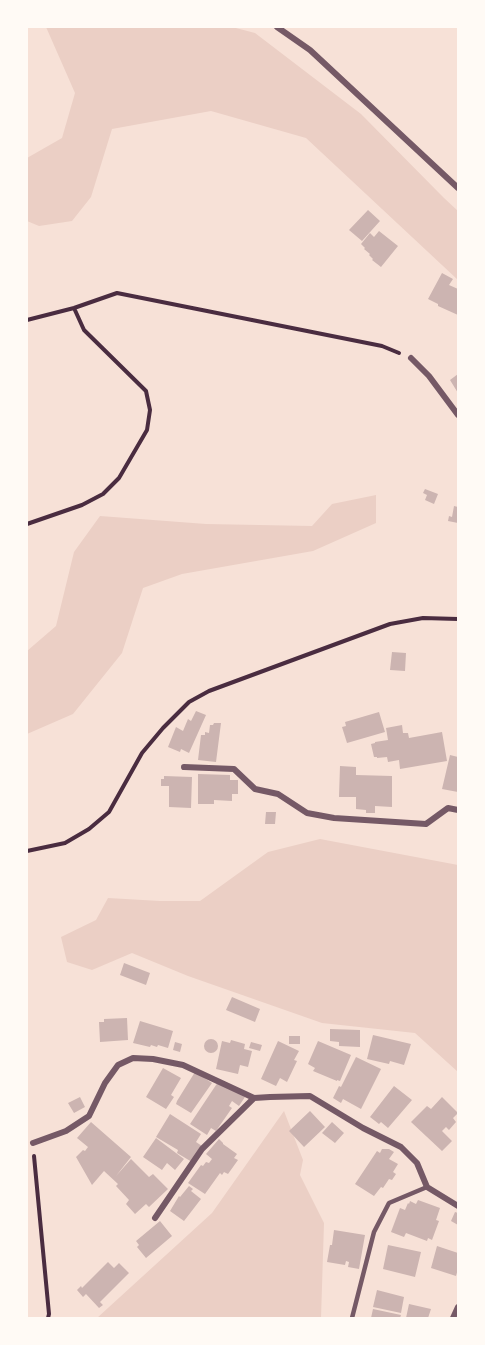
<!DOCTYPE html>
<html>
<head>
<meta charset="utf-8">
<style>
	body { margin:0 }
	#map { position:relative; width:485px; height:1345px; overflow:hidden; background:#f7e1d7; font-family:Figtree,sans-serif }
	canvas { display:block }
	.frame { position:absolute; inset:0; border:28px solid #fffaf5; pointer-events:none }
</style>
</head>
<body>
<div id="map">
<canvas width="485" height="1345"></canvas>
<div class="frame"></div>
</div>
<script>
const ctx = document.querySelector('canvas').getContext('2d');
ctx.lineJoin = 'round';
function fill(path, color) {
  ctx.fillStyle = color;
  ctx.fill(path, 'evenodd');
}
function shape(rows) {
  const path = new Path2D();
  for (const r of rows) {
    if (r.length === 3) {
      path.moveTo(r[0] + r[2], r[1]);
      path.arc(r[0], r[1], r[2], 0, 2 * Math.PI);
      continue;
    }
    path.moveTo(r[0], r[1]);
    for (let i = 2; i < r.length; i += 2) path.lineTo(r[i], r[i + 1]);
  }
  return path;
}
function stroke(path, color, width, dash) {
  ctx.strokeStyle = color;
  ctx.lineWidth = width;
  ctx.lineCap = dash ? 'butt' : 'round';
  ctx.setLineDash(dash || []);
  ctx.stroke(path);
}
const green = shape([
	[46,27,232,27,255,33,361,114,444,198,458,211,458,280,306,138,211,111,112,129,91,197,72,221,39,226,27,221,27,158,62,138,75,93],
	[376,495,376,523,313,551,182,574,143,588,122,653,73,714,27,734,27,651,56,626,74,552,100,516,206,524,312,526,332,504],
	[320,839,458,865,458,1072,415,1033,322,1023,188,976,132,953,92,970,67,962,61,937,96,920,108,898,160,901,200,901,268,852],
	[284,1111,303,1160,300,1175,324,1223,321,1318,97,1318,212,1213]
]);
const building = shape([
	[368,210,380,221,362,241,349,230],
	[379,231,398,246,381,267,372,260,373,259,369,255,370,254,364,249,365,248,361,244,370,233,374,237],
	[442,273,453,279,449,285,458,289,458,315,438,306,438,304,428,299],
	[458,374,458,393,450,380],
	[425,489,438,494,434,504,425,500,427,495,423,493],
	[454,506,458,507,458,523,448,521,449,516,452,517],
	[392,652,406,653,405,671,390,670],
	[196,711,206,715,189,753,181,749,180,752,168,747,176,727,183,731,188,719,191,721],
	[379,712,385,732,347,743,342,727,346,726,345,722],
	[214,723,221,723,216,762,198,760,201,735,205,735,205,732,209,733,210,725,213,725],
	[402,725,403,733,408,733,409,738,442,732,447,761,400,769,399,760,388,762,387,757,377,758,377,757,374,757,371,744,375,743,375,742,388,740,386,728],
	[450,755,458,757,458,792,442,789],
	[340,766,356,767,356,775,392,776,392,807,375,806,375,813,366,813,366,810,356,809,356,797,339,797],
	[198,774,230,775,230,780,238,780,238,794,232,794,232,801,214,800,214,804,198,804],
	[164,776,192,777,191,808,169,807,169,786,161,786,161,779,164,779],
	[266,812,276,812,275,824,265,824],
	[124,963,150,973,146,985,120,975],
	[232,997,260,1009,255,1022,226,1010],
	[127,1018,128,1040,100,1042,99,1022,104,1022,104,1019],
	[140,1021,173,1031,168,1048,158,1045,157,1047,151,1045,150,1047,133,1043],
	[330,1029,360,1030,360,1047,339,1046,339,1042,330,1041],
	[373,1035,411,1044,404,1065,390,1061,389,1064,367,1059],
	[289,1036,300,1036,300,1044,289,1044],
	[211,1046,7],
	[231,1040,245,1044,244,1049,252,1051,248,1067,240,1065,238,1074,216,1069,222,1041,230,1043],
	[278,1041,299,1051,294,1060,297,1061,287,1082,280,1078,276,1086,261,1079],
	[318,1041,351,1055,340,1081,337,1080,337,1081,313,1071,315,1068,308,1064],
	[175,1042,182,1044,180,1052,173,1050],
	[251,1042,262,1045,260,1051,249,1048],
	[356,1057,381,1069,361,1109,343,1099,341,1103,333,1098,339,1086,341,1087],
	[163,1068,181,1078,171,1095,174,1097,166,1109,146,1097],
	[195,1072,212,1083,191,1113,176,1104,177,1101],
	[218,1082,245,1097,239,1106,232,1101,229,1106,232,1108,216,1131,211,1128,207,1135,190,1124],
	[394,1086,412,1100,388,1128,381,1122,379,1124,370,1117],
	[80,1097,85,1107,74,1113,68,1103],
	[442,1097,458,1113,453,1118,456,1122,449,1130,446,1127,442,1131,452,1141,442,1151,411,1122,427,1106,431,1109],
	[310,1111,325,1127,304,1147,289,1131],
	[170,1114,201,1134,196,1142,202,1146,192,1162,177,1153,178,1150,156,1137],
	[91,1122,131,1157,116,1176,131,1159,149,1177,153,1174,168,1189,149,1207,146,1204,135,1214,126,1204,129,1200,116,1186,118,1184,104,1171,92,1185,76,1157,83,1150,85,1151,88,1147,77,1138],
	[332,1122,344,1133,335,1143,322,1133],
	[156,1138,184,1159,175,1170,167,1163,162,1170,143,1157],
	[219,1139,223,1143,223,1144,237,1154,234,1158,238,1160,228,1174,224,1172,222,1175,220,1173,205,1194,188,1183,201,1165,203,1166,206,1162,209,1163,212,1159,206,1154],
	[382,1149,389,1149,394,1152,389,1159,398,1164,393,1172,396,1174,392,1180,389,1179,383,1188,381,1187,374,1196,355,1184,377,1151,380,1153],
	[189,1186,193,1189,191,1191,201,1199,184,1221,170,1211,179,1196,180,1197],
	[418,1200,440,1208,436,1220,439,1221,432,1240,428,1238,427,1241,406,1233,404,1237,391,1232,400,1208,405,1210,408,1203,409,1204,410,1201,416,1204],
	[455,1212,458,1213,458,1225,451,1221],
	[160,1221,172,1236,146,1258,137,1247,139,1245,136,1241],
	[334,1230,365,1235,359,1269,348,1267,349,1262,346,1261,345,1265,327,1262,330,1245,332,1245],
	[388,1245,421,1252,415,1277,383,1269],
	[437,1246,458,1253,458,1269,456,1276,431,1268],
	[108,1262,114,1268,119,1263,129,1273,100,1302,103,1305,99,1308,86,1294,83,1297,77,1290,81,1286,82,1288],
	[377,1290,404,1297,401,1313,373,1307],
	[409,1304,431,1309,428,1318,406,1318],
	[373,1309,401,1315,400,1318,371,1318]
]);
const path = shape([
	[27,320,74,308,117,293,382,346,399,353],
	[27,524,82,505,103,494,119,478,147,430,150,410,146,391,84,330,74,308],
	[27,851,65,843,89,829,109,812,142,753,163,728,189,702,209,691,390,624,423,618,458,619],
	[34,1156,49,1314,48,1318]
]);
const service = shape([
	[352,1318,374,1232,389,1203,427,1187]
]);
const minor = shape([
	[277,27,310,50,458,188],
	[411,358,429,376,458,415],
	[184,767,234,769,255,789,278,794,307,813,334,818,426,824,448,808,458,810],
	[33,1143,66,1131,89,1116,105,1083,118,1065,133,1058,153,1059,183,1065,254,1098],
	[155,1218,202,1149,254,1098,270,1097,310,1096,363,1128,401,1147,417,1163,427,1187,458,1206],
	[453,1318,458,1307]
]);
fill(green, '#ebcfc5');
fill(building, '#ccb4b1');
stroke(path, '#4a2c40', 4);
stroke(service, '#755966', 4.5);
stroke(minor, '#755966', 6);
</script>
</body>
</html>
